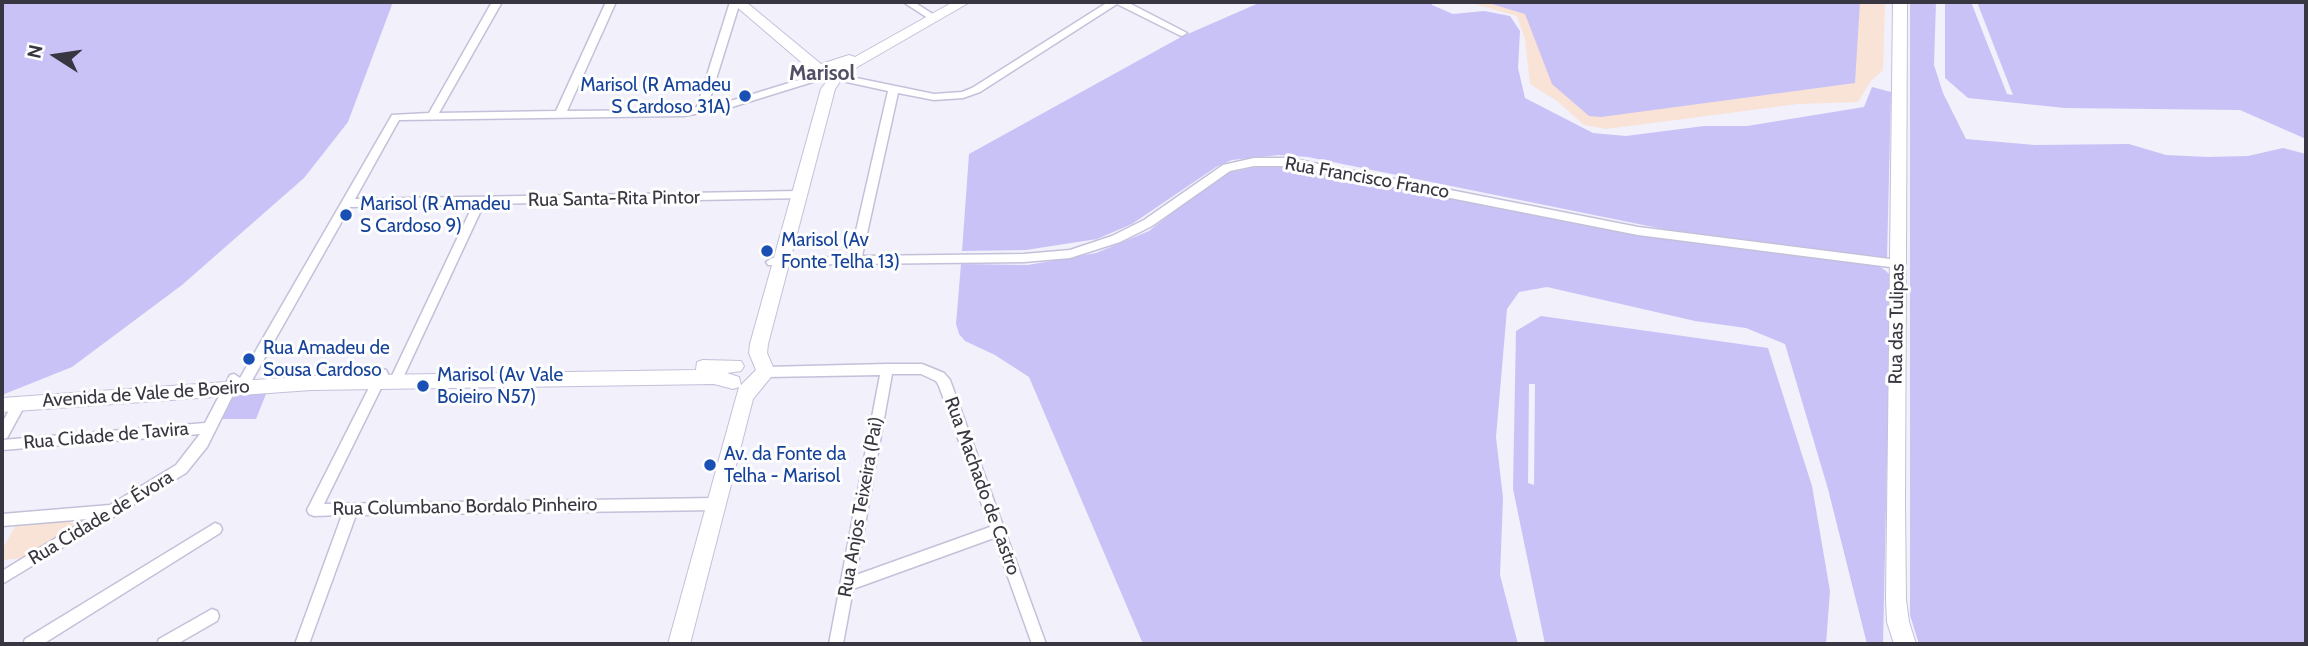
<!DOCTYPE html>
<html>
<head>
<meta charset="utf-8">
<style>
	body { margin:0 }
	#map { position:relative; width:2308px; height:646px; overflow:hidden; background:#f1f0fb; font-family:Cabin,sans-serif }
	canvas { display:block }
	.frame { position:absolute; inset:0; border:4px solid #383741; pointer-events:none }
	.north { position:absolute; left:21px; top:21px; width:70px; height:70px; -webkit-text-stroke:5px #fefefe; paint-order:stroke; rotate:282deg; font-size:19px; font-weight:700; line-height:28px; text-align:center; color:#383741 }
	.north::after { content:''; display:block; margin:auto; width:24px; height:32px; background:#383741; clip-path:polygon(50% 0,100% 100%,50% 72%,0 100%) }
</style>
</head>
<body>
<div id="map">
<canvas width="2308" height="646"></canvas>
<div class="frame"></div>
<div class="north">N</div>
</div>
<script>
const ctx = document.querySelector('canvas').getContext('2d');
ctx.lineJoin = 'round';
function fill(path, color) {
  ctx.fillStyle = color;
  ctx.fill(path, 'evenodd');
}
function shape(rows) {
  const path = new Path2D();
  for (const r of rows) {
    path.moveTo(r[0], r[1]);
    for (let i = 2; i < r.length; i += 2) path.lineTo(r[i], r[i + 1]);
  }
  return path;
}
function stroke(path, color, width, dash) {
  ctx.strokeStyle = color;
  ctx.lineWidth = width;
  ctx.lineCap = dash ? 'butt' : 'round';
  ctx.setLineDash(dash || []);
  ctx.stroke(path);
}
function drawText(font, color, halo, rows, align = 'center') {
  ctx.font = font + ' Cabin,sans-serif';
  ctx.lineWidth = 6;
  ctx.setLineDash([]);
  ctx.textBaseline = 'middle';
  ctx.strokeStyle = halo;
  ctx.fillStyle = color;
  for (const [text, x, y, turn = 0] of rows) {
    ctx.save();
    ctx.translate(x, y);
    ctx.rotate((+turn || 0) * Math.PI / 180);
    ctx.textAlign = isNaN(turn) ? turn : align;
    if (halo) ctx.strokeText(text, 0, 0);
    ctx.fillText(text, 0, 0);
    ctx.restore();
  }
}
const industrial = shape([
	[1468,2,1885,2,1883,70,1870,82,1858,102,1798,104,1606,129,1584,125,1557,101,1530,84,1525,39,1517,16],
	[68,520,74,524,69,531,25,558,2,560,2,550,16,525]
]);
const green = shape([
	[2,2,393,2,348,122,304,178,182,285,72,367,2,395],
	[1261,2,1431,2,1432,5,1453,14,1484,11,1510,16,1520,31,1518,68,1525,98,1593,133,1626,136,1704,126,1747,126,1864,107,1872,87,1891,92,1887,258,1663,229,1308,157,1279,155,1232,160,1216,167,1132,224,1097,239,1026,250,962,251,969,154,1181,37],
	[1485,2,1860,2,1855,83,1601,117,1589,116,1552,84,1525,14],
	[1910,2,1936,2,1934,65,1943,93,1966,139,2035,145,2129,144,2166,155,2208,157,2248,156,2283,148,2306,154,2306,644,1919,644,1910,615],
	[1945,2,1971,2,2007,94,2013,95,1977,2,2306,2,2306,139,2240,110,2065,108,1968,98,1945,78],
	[1267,165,1318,172,1651,237,1879,266,1886,271,1891,276,1883,644,1867,644,1828,489,1785,344,1746,328,1695,321,1547,287,1519,292,1507,309,1496,437,1503,498,1500,575,1518,644,1143,644,1029,377,995,355,965,341,959,334,956,324,961,264,1028,265,1096,253,1149,231,1216,179,1231,172],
	[1541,316,1768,348,1812,486,1830,591,1826,644,1545,644,1513,489,1516,331],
	[1529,384,1535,384,1534,485,1528,483],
	[268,389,256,419,221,419,231,400,237,394]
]);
const street = shape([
	[492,2,502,2,439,113,556,111,606,2,616,2,567,111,684,110,697,107,730,2,740,2,708,105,727,102,815,75,820,78,819,80,732,107,684,116,399,120,355,199,799,191,803,192,805,195,803,198,484,204,401,382,400,386,395,387,390,386,389,382,473,205,350,207,246,391,241,392,236,389,207,447,186,473,2,584,2,571,87,519,2,526,2,514,110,505,176,465,200,434,2,450,2,440,205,423,230,375,234,374,240,378,392,115,429,113,492,2],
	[903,2,914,2,939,18,937,20,931,20,903,2],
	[1108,2,1127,2,1187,33,1182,36,1179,35,1117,4,980,92,963,98,934,100,898,93,862,256,1024,254,1070,250,1112,236,1144,220,1223,165,1254,158,1288,158,1638,227,1898,260,1904,264,1898,268,1638,235,1288,166,1254,166,1230,171,1152,226,1120,242,1070,258,1024,262,768,265,766,262,772,258,850,257,888,91,833,79,833,75,837,74,934,94,962,92,972,88,1108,2],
	[887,364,922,364,944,373,950,380,1046,644,1032,644,994,538,853,589,843,644,829,644,880,375,766,377,762,375,760,372,762,369,766,367,887,364],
	[892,374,921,374,936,381,939,386,990,527,856,575,892,374],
	[382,369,386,370,388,374,324,504,716,498,721,500,723,504,721,508,716,510,356,515,309,644,295,644,342,515,314,516,309,514,307,510,378,370,382,369],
	[19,400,24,401,25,405,7,438,2,439,2,423,14,401,19,400],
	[215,523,220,525,222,529,220,533,43,644,23,644,25,639,215,523],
	[212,609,217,611,219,616,217,621,177,644,157,644,159,639,212,609]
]);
const secondary = shape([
	[731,2,746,2,821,64,849,55,855,57,953,2,970,2,859,66,843,77,835,89,768,344,767,353,775,372,753,399,690,644,668,644,739,387,733,389,714,384,311,390,2,412,2,398,311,376,696,370,697,362,703,360,741,361,744,366,741,371,727,373,739,377,741,385,756,370,749,353,750,344,821,89,836,69,819,74,814,73,731,2],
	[1893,2,1907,2,1905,504,1906,600,1909,622,1916,644,1894,644,1887,622,1886,600,1893,2]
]);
const markers = [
	[745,96,7,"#1a4fb4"],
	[346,215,7,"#1a4fb4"],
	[767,251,7,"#1a4fb4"],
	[249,359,7,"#1a4fb4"],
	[423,386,7,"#1a4fb4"],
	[710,465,7,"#1a4fb4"]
];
const transitNames = [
	["Marisol (R Amadeu",731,85,"right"],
	["S Cardoso 31A)",731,107,"right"],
	["Marisol (R Amadeu",360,204],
	["S Cardoso 9)",360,226],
	["Marisol (Av",781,240],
	["Fonte Telha 13)",781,262],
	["Rua Amadeu de",263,348],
	["Sousa Cardoso",263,370],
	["Marisol (Av Vale",437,375],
	["Boieiro N57)",437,397],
	["Av. da Fonte da",724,454],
	["Telha - Marisol",724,476]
];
const streetNames = [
	["Rua Francisco Franco",1367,178,10],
	["Rua Santa-Rita Pintor",614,199,-1],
	["Rua das Tulipas",1897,324,-89],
	["Avenida de Vale de Boeiro",146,394,-4],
	["Rua Cidade de Tavira",106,436,-5],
	["Rua Machado de Castro",982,486,70],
	["Rua Columbano Bordalo Pinheiro",465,507,-1],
	["Rua Anjos Teixeira (Pai)",861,507,-80],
	["Rua Cidade de Évora",101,518,-31]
];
const neighbourhoodNames = [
	["Marisol",822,74]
];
fill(industrial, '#f9e2d6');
fill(green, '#c9c2f7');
stroke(street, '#c3c1da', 3);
stroke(secondary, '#c3c1da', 2);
fill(street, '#fff');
fill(secondary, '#fff');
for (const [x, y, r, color] of markers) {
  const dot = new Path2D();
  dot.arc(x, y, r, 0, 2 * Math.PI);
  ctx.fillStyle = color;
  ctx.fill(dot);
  stroke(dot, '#fefefe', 2.5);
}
drawText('19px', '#164399', '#fefefe', transitNames, 'left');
drawText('19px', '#383741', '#fefefe', streetNames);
drawText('bold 21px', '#524f65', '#fefefe', neighbourhoodNames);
</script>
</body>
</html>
